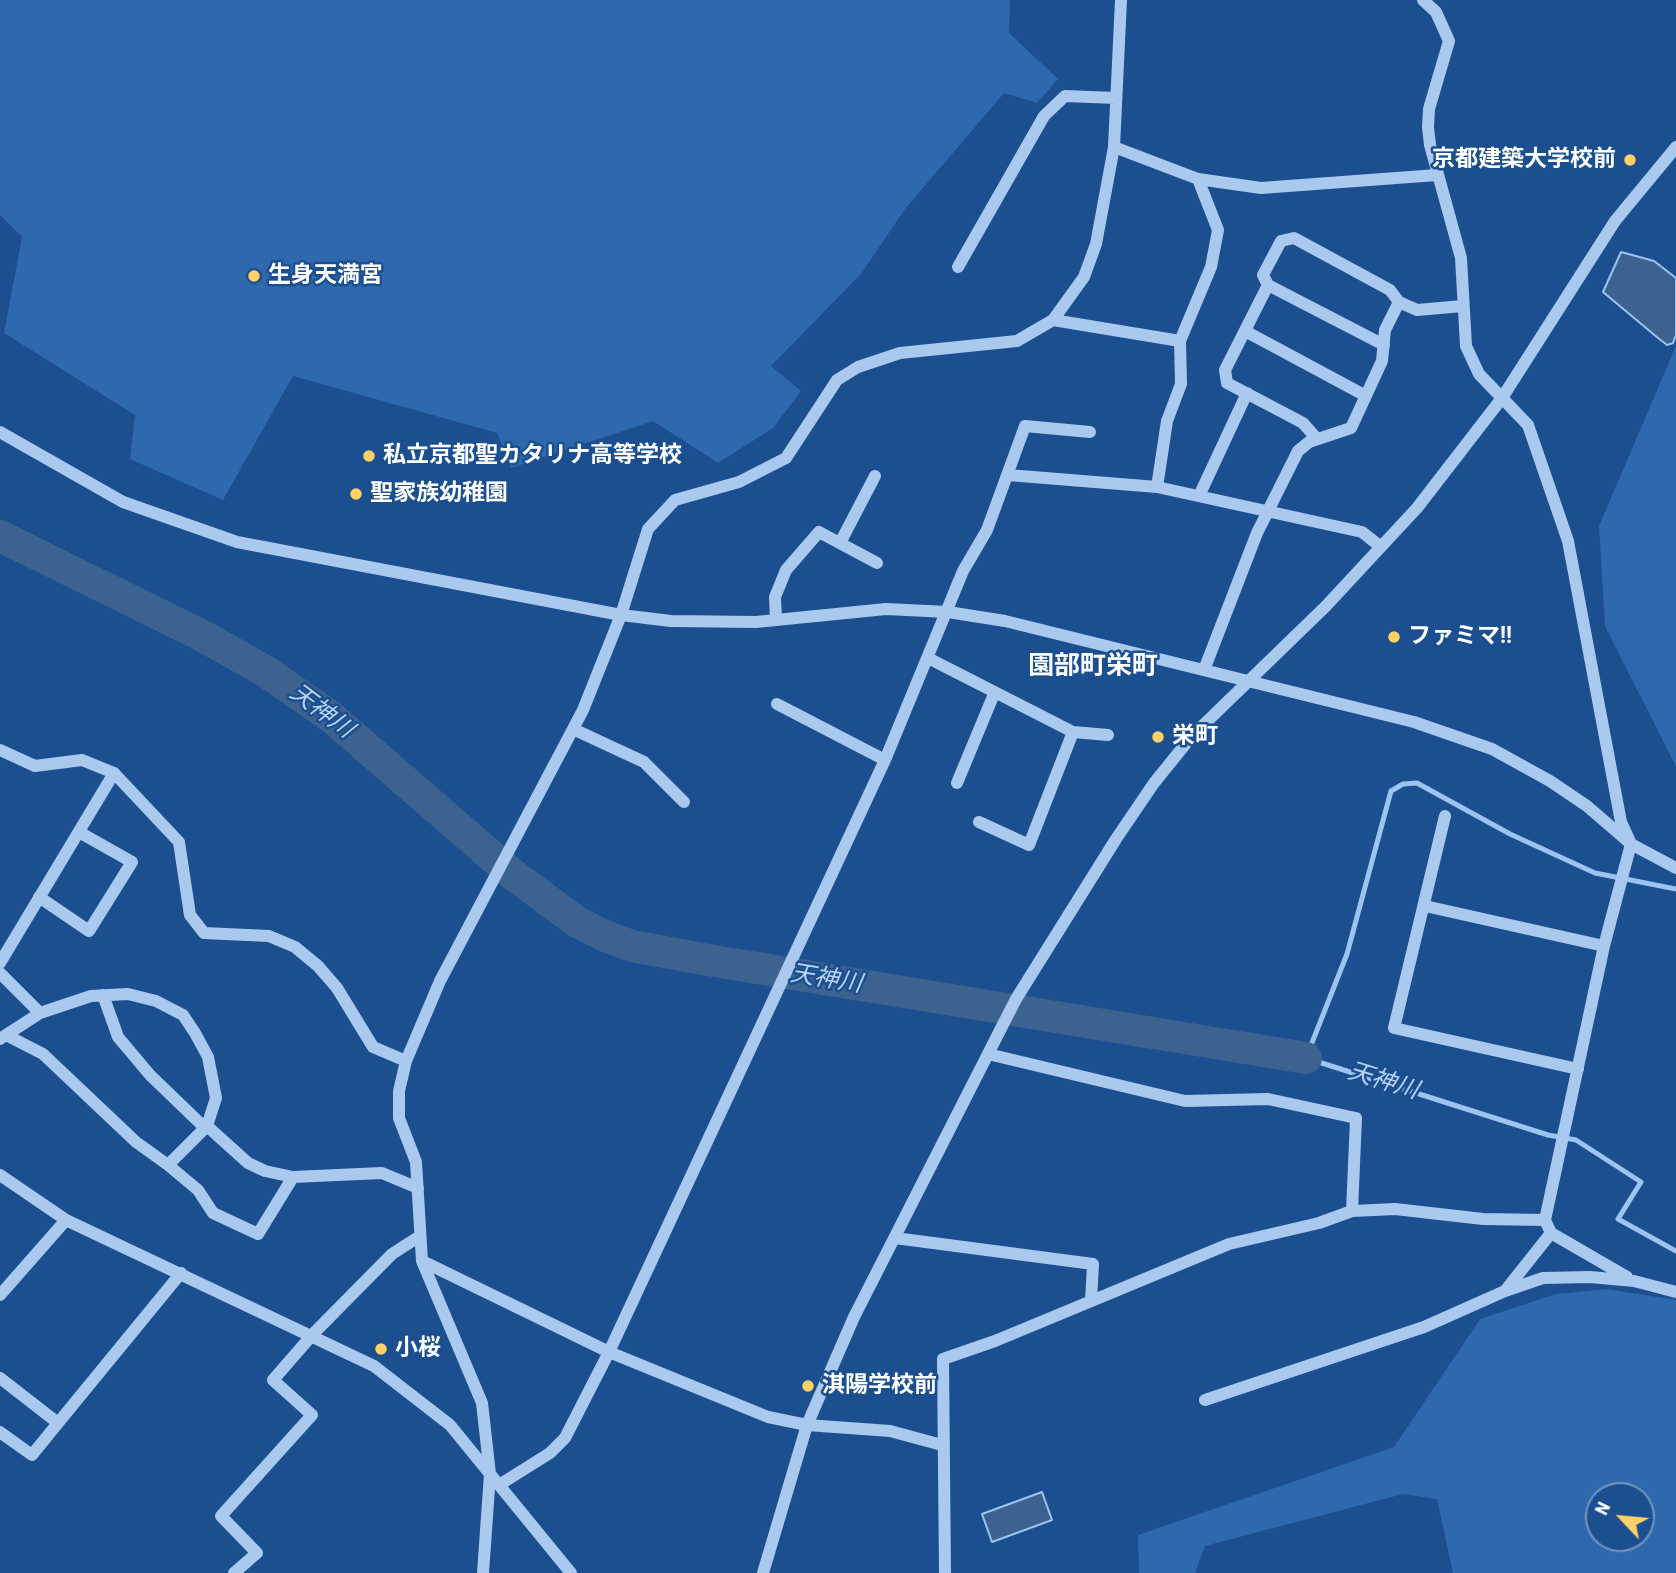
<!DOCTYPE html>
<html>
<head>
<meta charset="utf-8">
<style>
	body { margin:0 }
	#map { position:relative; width:1676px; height:1573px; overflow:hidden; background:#1b4f8f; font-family:"Roboto Condensed",sans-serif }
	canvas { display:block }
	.north { position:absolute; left:1585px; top:1482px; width:70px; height:70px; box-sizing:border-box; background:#1b4f8f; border:2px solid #7695bc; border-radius:50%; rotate:296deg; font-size:19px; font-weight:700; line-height:28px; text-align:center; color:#fff }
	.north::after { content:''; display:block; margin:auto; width:24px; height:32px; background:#ffd166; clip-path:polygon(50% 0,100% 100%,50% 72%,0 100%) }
</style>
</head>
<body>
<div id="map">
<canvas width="1676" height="1573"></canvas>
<div class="north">N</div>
</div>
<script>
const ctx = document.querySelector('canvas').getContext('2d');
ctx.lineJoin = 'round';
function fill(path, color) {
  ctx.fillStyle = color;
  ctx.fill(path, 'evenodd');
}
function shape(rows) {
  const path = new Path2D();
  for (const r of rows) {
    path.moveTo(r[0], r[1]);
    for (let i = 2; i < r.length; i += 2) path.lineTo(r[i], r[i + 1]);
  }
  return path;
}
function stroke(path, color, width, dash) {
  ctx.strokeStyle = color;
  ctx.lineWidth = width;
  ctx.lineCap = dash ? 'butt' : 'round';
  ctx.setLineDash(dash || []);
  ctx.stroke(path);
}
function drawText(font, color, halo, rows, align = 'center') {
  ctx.font = font + ' "Roboto Condensed","Noto Sans JP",sans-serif';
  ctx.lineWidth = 5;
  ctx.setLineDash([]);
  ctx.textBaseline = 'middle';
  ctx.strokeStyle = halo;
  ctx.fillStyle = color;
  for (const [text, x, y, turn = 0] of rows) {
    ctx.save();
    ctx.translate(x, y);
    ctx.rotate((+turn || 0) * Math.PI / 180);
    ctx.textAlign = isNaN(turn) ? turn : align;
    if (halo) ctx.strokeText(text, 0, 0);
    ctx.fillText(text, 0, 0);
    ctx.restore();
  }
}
const green = shape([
	[0,0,1010,0,1009,33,1058,79,1037,103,1004,93,905,209,861,274,771,366,801,391,773,428,718,463,653,421,511,468,497,433,293,376,223,500,130,459,135,415,4,333,22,237,0,215],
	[1676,346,1676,767,1605,626,1599,526],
	[1607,1289,1676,1300,1676,1573,1453,1573,1437,1499,1403,1494,1205,1546,1195,1573,1139,1573,1138,1535,1394,1447,1480,1319,1556,1294],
	[1599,1496,1641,1496,1641,1538,1599,1538]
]);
const water = shape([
	[1621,252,1654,261,1676,278,1676,335,1673,343,1667,345,1658,338,1603,292,1621,252],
	[1042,1492,1052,1520,992,1542,982,1514,1042,1492]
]);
const stream = shape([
	[1676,889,1595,873,1510,834,1417,783,1403,784,1391,791,1347,954,1306,1058,1548,1135,1576,1140,1641,1182,1618,1219,1676,1251]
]);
const river = shape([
	[0,536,201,635,265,671,330,716,511,873,577,922,605,936,632,946,708,960,1306,1058]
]);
const minor = shape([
	[1423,0,1436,12,1449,41,1429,109,1428,127,1430,145,1461,258,1466,346,1479,374,1528,425,1568,541,1621,822,1631,844,1604,946,1545,1220,1551,1233,1505,1291],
	[1114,147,1198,179,1261,188,1437,175],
	[958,267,1044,116,1065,96,1116,98],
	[1268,285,1225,370,1227,383,1303,423,1317,439],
	[1053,320,1180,341],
	[1245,331,1366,396],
	[1384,345,1268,285,1263,275,1281,241,1294,238,1390,290,1399,302,1417,310,1463,306],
	[0,432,123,502,237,542,621,615,671,621,756,622,886,609,948,612,1005,621,1414,722,1492,749,1550,781,1587,806,1631,844,1676,868],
	[1008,475,1157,487,1362,532,1381,547],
	[1157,487,1167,421,1181,384,1180,341,1211,267,1218,230,1198,179],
	[1199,496,1247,393],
	[840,543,875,476],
	[776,620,775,597,786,570,819,532,877,563],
	[928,658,1073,732,1108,735],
	[1204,670,1257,533,1298,451,1309,442,1351,428,1382,361,1385,330,1399,302],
	[777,704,885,760],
	[573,729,644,762,684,802],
	[0,750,35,766,82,760,114,773,179,842,190,915,204,933,269,936,295,947,318,966,337,988,373,1047,406,1061],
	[957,783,994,694],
	[1445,816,1394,1028,1578,1069],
	[979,822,1029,845,1073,732],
	[39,897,89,931,132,862,79,832],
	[1425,906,1604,946],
	[0,963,114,773],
	[0,973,40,1013],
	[103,995,118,1037,150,1075,205,1128],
	[6,1035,43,1054,136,1142,168,1165,207,1126],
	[0,1039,40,1013,91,996,128,994,156,1001,183,1015,195,1033,208,1057,216,1098,207,1126,248,1163,265,1171,293,1177,382,1173,418,1188],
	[988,1054,1185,1101,1268,1099,1356,1118,1352,1211],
	[168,1165,198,1190,213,1213,258,1234,293,1177],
	[0,1175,66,1220,374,1366,450,1425,571,1573],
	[1551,1233,1627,1277],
	[895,1238,1093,1264,1091,1301],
	[422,1261,609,1352,768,1417,807,1425,890,1431,942,1445],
	[0,1295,66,1220],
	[0,1378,58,1423,181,1273],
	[1205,1400,1424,1327,1505,1291,1543,1278,1590,1277,1634,1281,1676,1292],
	[0,1432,32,1455,58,1423],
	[499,1485,550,1453,565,1438,609,1352,885,760,963,571,987,530,1025,426,1090,432],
	[234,1573,257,1553,221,1516,312,1415,273,1380,313,1334,392,1254,420,1236],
	[483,1573,490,1474,482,1403,422,1261,416,1162,399,1118,399,1091,406,1061,440,981,583,710,621,615,648,529,675,500,739,482,786,458,837,380,858,367,900,353,1017,341,1053,320,1084,277,1096,244,1114,147,1121,0],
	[763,1573,807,1425,854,1317,1016,999,1116,839,1154,783,1192,736,1326,606,1417,508,1502,398,1615,221,1676,147],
	[945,1573,943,1359,995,1341,1229,1244,1319,1223,1352,1211,1395,1209,1483,1219,1545,1220]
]);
const markers = [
	[1630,160,7,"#ffd166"],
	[254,276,7,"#ffd166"],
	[369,456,7,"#ffd166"],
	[356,494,7,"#ffd166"],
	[1394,637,7,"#ffd166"],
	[1158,737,7,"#ffd166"],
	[381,1349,7,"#ffd166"],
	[808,1386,7,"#ffd166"]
];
const poiNames = [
	["京都建築大学校前",1616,160,"right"],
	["生身天満宮",268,276],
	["私立京都聖カタリナ高等学校",383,456],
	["聖家族幼稚園",370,494],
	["ファミマ!!",1408,637],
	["栄町",1172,737],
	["小桜",395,1349],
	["淇陽学校前",822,1386]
];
const waterNames = [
	["天神川",321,712,37],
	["天神川",826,980,9],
	["天神川",1383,1082,17]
];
const quarterNames = [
	["園部町栄町",1093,667]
];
fill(green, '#2e69ad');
fill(water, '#3c6290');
stroke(water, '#9cc4f0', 2);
stroke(stream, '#9cc4f0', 5);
stroke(river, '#3c6290', 32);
stroke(minor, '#a9c9ee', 12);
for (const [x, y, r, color] of markers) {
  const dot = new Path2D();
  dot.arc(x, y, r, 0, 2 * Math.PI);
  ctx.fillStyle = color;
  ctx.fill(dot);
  stroke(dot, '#1b4f8f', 2.5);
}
drawText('bold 23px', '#fff', '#1b4f8f', poiNames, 'left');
drawText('italic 24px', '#b5d3f5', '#1b4f8f', waterNames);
drawText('bold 26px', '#fff', '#1b4f8f', quarterNames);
</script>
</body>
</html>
